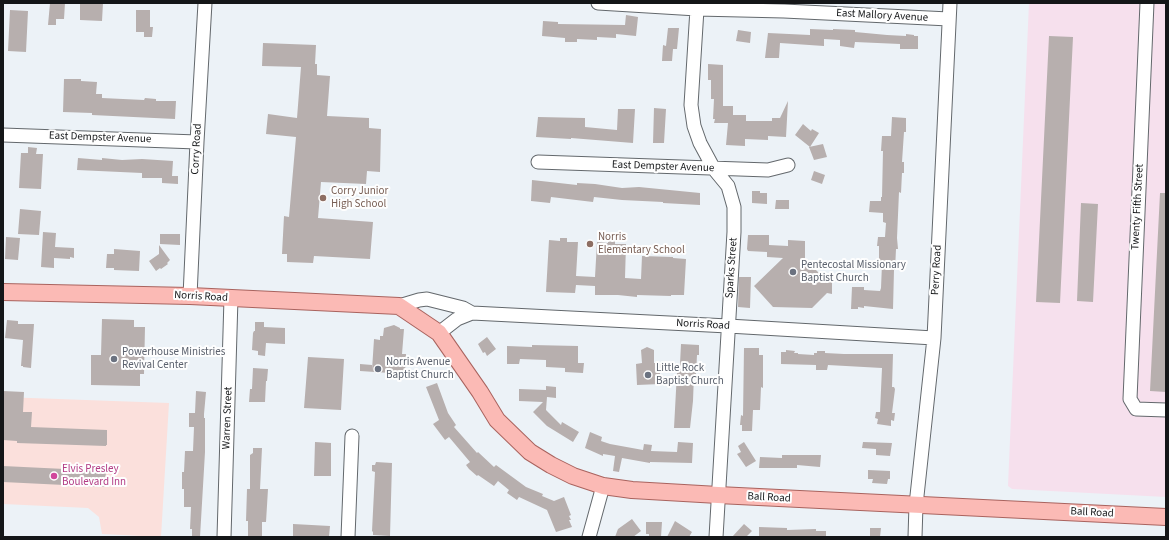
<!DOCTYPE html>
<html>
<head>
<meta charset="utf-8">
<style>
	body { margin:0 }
	#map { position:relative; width:1169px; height:540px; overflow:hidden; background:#ecf2f7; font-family:"Source Sans 3",sans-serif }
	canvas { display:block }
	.frame { position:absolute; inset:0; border:4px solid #141618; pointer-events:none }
</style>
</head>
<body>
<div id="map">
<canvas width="1169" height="540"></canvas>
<div class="frame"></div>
</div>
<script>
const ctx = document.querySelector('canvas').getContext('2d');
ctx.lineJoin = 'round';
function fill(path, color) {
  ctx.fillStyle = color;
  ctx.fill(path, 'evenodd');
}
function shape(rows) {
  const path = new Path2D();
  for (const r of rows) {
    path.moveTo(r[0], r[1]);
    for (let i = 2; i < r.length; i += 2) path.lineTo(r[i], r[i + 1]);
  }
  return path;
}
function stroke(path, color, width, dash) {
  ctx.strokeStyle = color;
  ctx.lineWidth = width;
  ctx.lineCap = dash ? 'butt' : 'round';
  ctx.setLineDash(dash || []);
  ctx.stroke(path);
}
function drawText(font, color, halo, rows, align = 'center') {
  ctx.font = font + ' "Source Sans 3",sans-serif';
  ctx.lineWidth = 4;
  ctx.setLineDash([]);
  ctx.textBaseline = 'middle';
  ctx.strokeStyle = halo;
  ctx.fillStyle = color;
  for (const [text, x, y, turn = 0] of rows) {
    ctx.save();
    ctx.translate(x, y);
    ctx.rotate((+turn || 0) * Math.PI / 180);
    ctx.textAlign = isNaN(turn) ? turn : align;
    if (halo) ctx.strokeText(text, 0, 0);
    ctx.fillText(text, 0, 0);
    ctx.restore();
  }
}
const commercial = shape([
	[3,397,169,403,161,537,102,534,99,517,88,508,3,504]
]);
const industrial = shape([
	[1029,3,1166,3,1166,497,1012,489,1008,486]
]);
const building = shape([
	[50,3,65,3,64,19,56,19,56,25,48,25],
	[80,3,103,3,102,21,80,20],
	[10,10,28,11,26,52,8,51],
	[136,10,150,10,150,27,153,27,152,37,144,37,144,32,136,32],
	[626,15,638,17,636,36,616,34,616,38,597,37,597,40,577,39,577,42,565,42,565,38,542,36,543,21,558,22,558,24,625,25],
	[668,28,679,28,677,49,673,49,672,61,662,61,663,45,666,46],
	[810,29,833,30,833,29,855,30,855,32,887,35,906,36,906,34,914,35,914,36,918,36,918,49,900,49,900,44,855,42,854,48,840,46,840,40,824,39,824,46,780,43,779,58,765,58,768,33,810,35],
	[738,30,751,32,750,43,736,41],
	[1049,36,1073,37,1060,303,1036,302],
	[263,43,316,45,315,64,317,64,317,75,330,76,327,116,369,118,369,128,381,129,380,172,367,171,366,184,321,182,318,218,373,222,370,259,314,256,313,263,287,262,287,254,282,254,284,216,289,217,296,137,266,134,268,114,297,118,301,67,262,66],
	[708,64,723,65,723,106,733,106,733,115,746,115,746,121,772,121,772,118,780,118,788,101,786,137,768,136,768,140,745,139,745,146,726,145,728,123,714,123,715,119,713,119,714,99,711,99,711,80,708,80],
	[64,79,81,79,81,81,97,82,96,94,102,94,102,98,144,100,145,98,156,99,156,101,176,101,175,119,92,115,92,113,63,112],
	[654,108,666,109,664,143,653,143],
	[618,109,635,109,633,143,571,138,571,139,536,137,538,117,585,118,585,127,617,130],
	[892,117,906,118,906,132,904,132,902,162,904,162,904,173,902,173,901,193,899,192,897,238,898,249,896,249,895,270,894,270,893,309,864,306,864,308,858,307,858,309,851,309,852,287,864,287,864,290,880,291,881,288,882,264,879,264,879,246,877,246,878,237,885,237,886,223,883,222,883,213,869,212,870,201,881,201,881,197,882,197,883,151,881,151,882,136,891,136],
	[803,124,811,131,812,129,819,133,810,147,795,135],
	[823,144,827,157,814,160,809,147],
	[28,147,37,148,36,154,43,154,41,189,19,188,21,153,28,153],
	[78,158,102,160,102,158,122,160,142,159,173,161,172,176,178,176,178,184,162,183,162,178,142,178,142,173,77,170],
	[814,171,825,175,822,184,811,180],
	[532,180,577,185,577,183,595,184,622,188,639,187,700,193,700,205,663,203,663,202,622,200,594,197,593,202,551,197,550,203,531,201],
	[752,191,760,191,760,193,767,193,767,204,752,203],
	[1160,193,1166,193,1166,392,1150,391],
	[776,200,789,200,789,209,775,209],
	[1081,203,1098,204,1093,302,1077,301],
	[20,209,41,211,39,235,18,234],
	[43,232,56,233,55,247,74,248,74,258,70,257,70,259,54,258,54,268,41,267],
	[160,234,180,234,180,245,160,244],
	[608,234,615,235,615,244,626,244,625,278,641,279,642,256,673,257,673,258,686,259,684,295,671,295,671,296,637,295,637,297,618,295,595,295,595,286,576,285,575,293,546,292,549,240,560,241,560,238,567,238,567,242,578,242,576,276,595,277,597,242,608,243],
	[748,235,769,235,769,245,788,246,788,240,805,241,805,261,807,261,807,267,813,267,828,282,832,282,832,294,827,293,812,308,773,307,754,286,783,258,767,257,767,252,748,251,747,249],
	[6,237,20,238,18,260,5,259],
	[159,245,170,260,167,263,168,264,161,269,160,268,156,271,149,261,159,254],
	[114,249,140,251,139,271,114,270,114,268,106,268,107,254,114,254],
	[739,277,751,277,750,308,738,307],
	[102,319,134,320,134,327,145,327,144,374,140,374,140,386,91,385,91,355,101,355],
	[7,320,18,321,18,324,34,324,31,368,23,367,23,366,21,366,23,340,5,338],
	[255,322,264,322,264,327,285,328,285,344,266,343,265,356,258,355,258,351,252,350,253,333,254,331,255,331],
	[394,325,400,328,400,329,404,329,402,354,406,354,406,355,405,374,360,371,360,364,372,365,372,370,374,339,380,340,380,336,383,336,384,328],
	[487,337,496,349,487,356,485,352,483,353,478,344],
	[681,344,699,345,699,355,697,355,696,374,694,374,693,401,690,428,674,428,677,372,660,371,660,384,637,385,636,364,642,363,641,350,647,347,654,350,654,363,680,364],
	[532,345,578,346,578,363,584,363,583,373,565,372,565,368,546,367,546,360,520,359,519,364,507,364,507,346,532,347],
	[744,348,759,348,759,355,763,355,763,388,761,387,760,410,753,410,752,431,742,431,742,425,740,425,741,415,743,416],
	[786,350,795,351,794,353,798,353,798,354,814,355,814,353,817,353,817,351,825,351,825,353,844,354,893,354,892,387,894,387,895,389,892,413,895,413,894,421,891,420,891,426,877,424,878,419,875,418,876,412,880,412,882,368,828,365,827,370,816,370,816,365,781,364,781,352,786,352],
	[308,357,344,359,341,410,304,408],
	[253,368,268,369,267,381,266,381,265,402,249,402,250,389,252,389],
	[437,383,448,413,456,425,454,427,477,453,478,452,494,467,496,465,526,487,543,494,542,496,554,501,564,497,571,515,569,516,571,520,569,520,572,527,556,532,547,510,519,497,517,500,507,493,509,490,498,481,494,486,478,475,477,476,469,469,466,465,470,462,449,437,445,440,433,424,439,420,426,387],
	[546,386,556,387,556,398,547,397,546,410,561,425,562,422,579,432,573,442,547,426,533,412,543,402,519,401,519,389,546,390],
	[3,391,24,392,23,412,32,412,31,427,107,430,107,445,106,445,106,446,17,443,17,441,3,440],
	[196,391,206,392,204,414,204,418,205,418,205,452,200,537,192,537,192,529,190,529,191,507,184,507,184,489,182,489,182,472,184,472,185,451,193,451,194,427,189,427,189,413,195,413],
	[590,432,602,437,601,441,610,444,643,450,644,444,652,445,651,451,677,452,678,442,693,443,692,463,650,462,650,463,622,458,619,472,613,471,615,456,603,454,603,456,585,448],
	[315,442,331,443,331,476,314,476],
	[744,442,756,461,746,467,737,454,741,452,738,446],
	[863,442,892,443,890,456,876,455,876,449,862,448],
	[253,448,262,448,260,489,268,489,266,522,262,522,262,537,248,537,248,521,246,521,247,489,250,489,250,455,253,453],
	[782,455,821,455,820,467,797,465,797,468,759,468,760,457,782,458],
	[376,462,392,463,390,536,373,535,373,532,372,531,375,472,372,471,372,465,375,465],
	[3,466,106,471,105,487,3,482],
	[868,470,890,471,890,479,888,479,887,484,872,483,873,479,868,479],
	[632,519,641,531,633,537,615,537,618,529],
	[675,521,692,532,689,537,667,537],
	[646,522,662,522,661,537,649,537,649,534,646,534],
	[293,524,330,526,329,537,293,537],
	[744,524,752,531,746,537,732,537],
	[759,527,787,528,787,530,816,529,816,531,826,531,826,537,759,537],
	[870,528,881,528,880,537,870,537]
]);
const minor = shape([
	[598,3,697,9,784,11,949,19],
	[1147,3,1130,399,1136,409,1166,410],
	[697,9,691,105,694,126,700,143,714,169,728,186,734,207,734,232,716,537],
	[3,135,197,142],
	[538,162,768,170,788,165],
	[190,296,197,142,205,3],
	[399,306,419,300,427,299,463,308,472,313,457,319,439,333],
	[472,313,728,326,934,338],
	[224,537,231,298],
	[348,537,352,436],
	[589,537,603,486],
	[915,537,916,505,934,338,950,3]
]);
const major = shape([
	[3,292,190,296,399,306,439,333,480,392,497,420,530,452,551,465,573,476,603,486,632,490,718,495,1166,517]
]);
const markers = [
	[323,198,4,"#8d6e63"],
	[590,244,4,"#8d6e63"],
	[793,272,4,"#6b7280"],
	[114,359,4,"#6b7280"],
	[378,369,4,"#6b7280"],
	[648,375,4,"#6b7280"],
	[54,476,4,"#d1479c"]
];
const streetNames = [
	["East Mallory Avenue",882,16,3],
	["East Dempster Avenue",100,138,2],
	["Corry Road",197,149,-87],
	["East Dempster Avenue",663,167,2],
	["Twenty Fifth Street",1138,207,-87],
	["Sparks Street",732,268,-86],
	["Perry Road",937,270,-87],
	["Norris Road",201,297,3],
	["Norris Road",703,325,3],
	["Warren Street",228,418,-88],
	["Ball Road",769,498,3],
	["Ball Road",1092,513,3]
];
const educationNames = [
	["Corry Junior",331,192],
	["High School",331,205],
	["Norris",598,238],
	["Elementary School",598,251]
];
const worshipNames = [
	["Pentecostal Missionary",801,266],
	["Baptist Church",801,279],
	["Powerhouse Ministries",122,353],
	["Revival Center",122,366],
	["Norris Avenue",386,363],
	["Baptist Church",386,376],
	["Little Rock",656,369],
	["Baptist Church",656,382]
];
const hotelNames = [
	["Elvis Presley",62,470],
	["Boulevard Inn",62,483]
];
fill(commercial, '#fbe0dc');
fill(industrial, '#f6e0ed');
fill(building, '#b7afae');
stroke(minor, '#63686c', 15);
stroke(major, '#a9635e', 18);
stroke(minor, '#fff', 13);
stroke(major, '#fbbab5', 16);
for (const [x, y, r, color] of markers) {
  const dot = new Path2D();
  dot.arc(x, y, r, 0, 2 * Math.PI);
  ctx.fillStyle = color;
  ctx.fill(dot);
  stroke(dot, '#fefefe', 1.5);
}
drawText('11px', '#141618', '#fefefe', streetNames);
drawText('11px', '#785e54', '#fefefe', educationNames, 'left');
drawText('11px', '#5b616d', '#fefefe', worshipNames, 'left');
drawText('11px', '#b23c85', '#fefefe', hotelNames, 'left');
</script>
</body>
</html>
